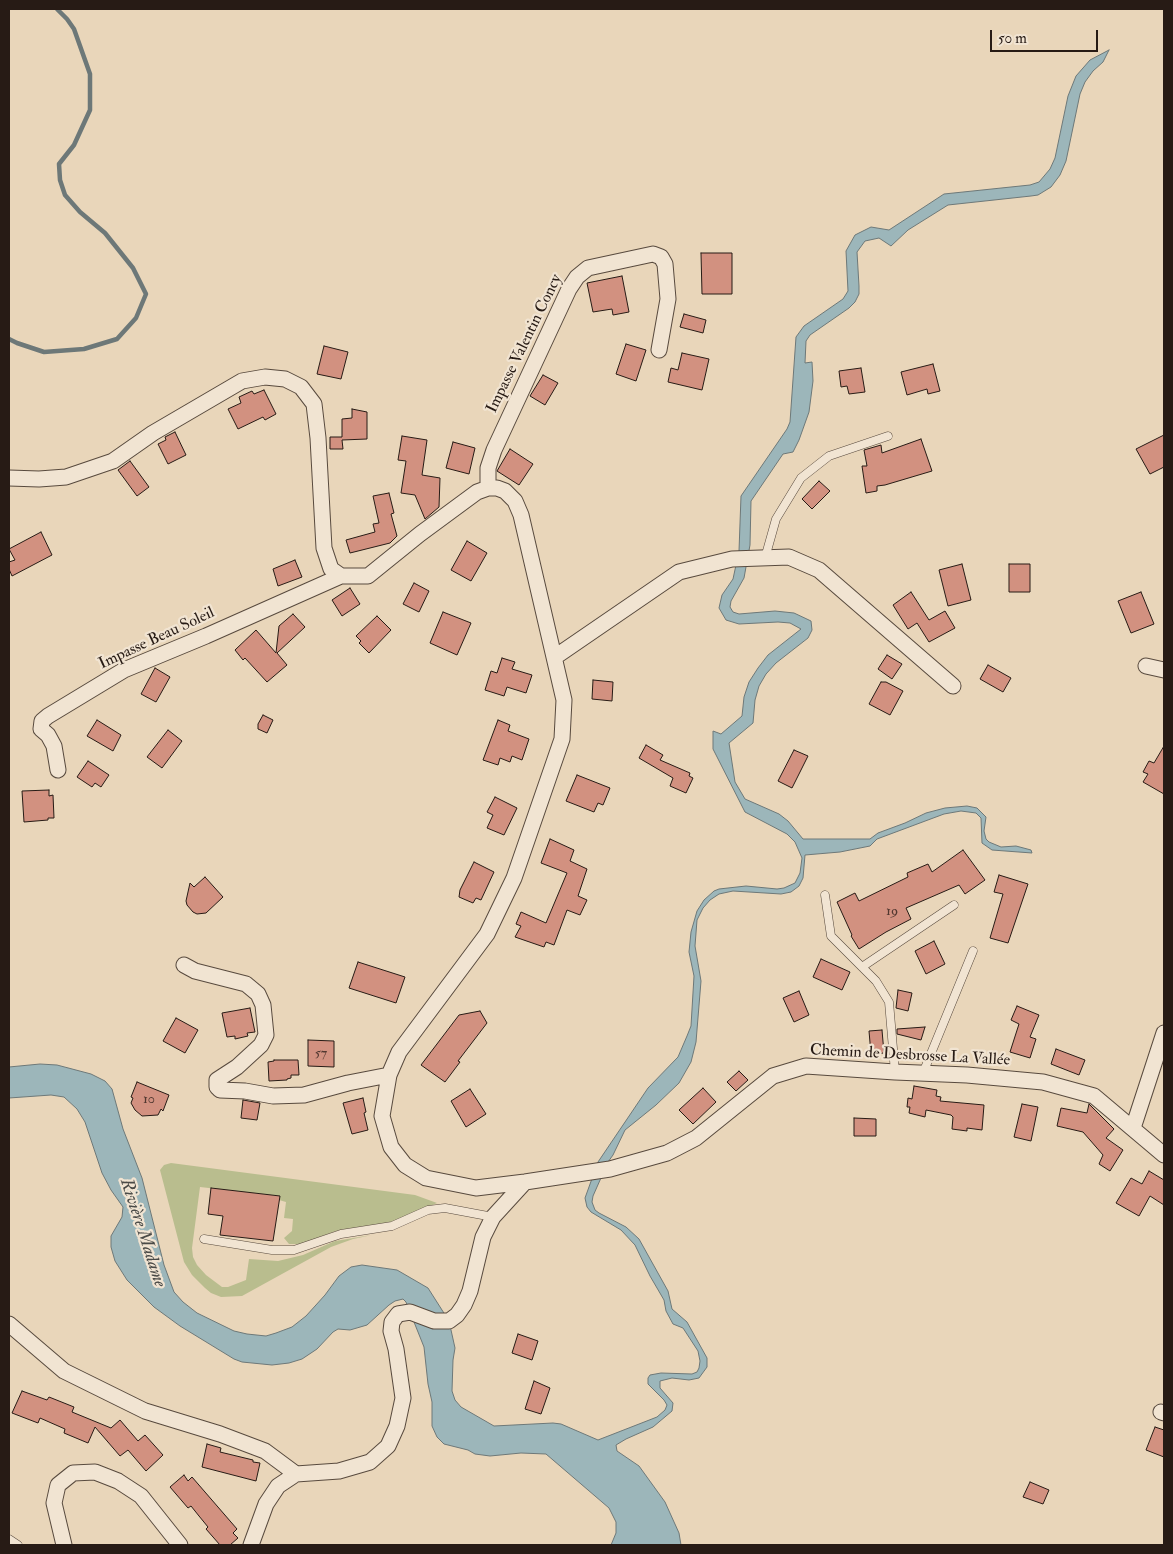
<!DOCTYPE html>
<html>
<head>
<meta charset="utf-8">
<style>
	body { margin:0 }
	#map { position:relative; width:1173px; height:1554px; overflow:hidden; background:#e9d6ba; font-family:"IM FELL Double Pica",serif }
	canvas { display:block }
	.frame { position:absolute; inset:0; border:10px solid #271b15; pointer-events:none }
	.scale { position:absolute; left:990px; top:30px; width:108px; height:22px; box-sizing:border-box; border:2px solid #271b15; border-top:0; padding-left:6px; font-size:15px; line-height:18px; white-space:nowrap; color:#271b15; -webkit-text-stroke:4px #f1e4d2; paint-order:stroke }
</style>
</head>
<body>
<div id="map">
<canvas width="1173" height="1554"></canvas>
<div class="frame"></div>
<div class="scale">50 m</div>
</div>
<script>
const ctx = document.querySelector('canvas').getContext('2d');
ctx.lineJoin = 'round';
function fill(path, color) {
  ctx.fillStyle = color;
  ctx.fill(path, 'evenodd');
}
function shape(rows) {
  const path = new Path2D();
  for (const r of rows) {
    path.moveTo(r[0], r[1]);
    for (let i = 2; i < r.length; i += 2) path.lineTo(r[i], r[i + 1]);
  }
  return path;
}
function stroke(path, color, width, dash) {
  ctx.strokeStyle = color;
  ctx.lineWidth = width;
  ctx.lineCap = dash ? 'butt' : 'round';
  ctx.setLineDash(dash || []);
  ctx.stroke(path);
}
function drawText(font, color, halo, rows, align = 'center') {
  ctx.font = font + ' "IM FELL Double Pica",serif';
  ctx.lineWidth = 4.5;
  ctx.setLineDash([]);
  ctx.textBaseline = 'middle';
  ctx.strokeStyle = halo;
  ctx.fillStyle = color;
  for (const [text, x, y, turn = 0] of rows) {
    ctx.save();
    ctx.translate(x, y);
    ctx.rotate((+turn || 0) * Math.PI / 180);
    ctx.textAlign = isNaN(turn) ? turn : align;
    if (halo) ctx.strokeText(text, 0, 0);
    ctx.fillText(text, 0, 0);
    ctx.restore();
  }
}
const green = shape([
	[171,1163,415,1195,437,1203,388,1224,336,1231,301,1244,289,1244,284,1238,292,1231,293,1219,284,1218,286,1202,279,1200,279,1196,200,1187,192,1248,193,1257,197,1265,206,1275,222,1287,228,1287,246,1280,249,1259,278,1261,303,1255,335,1241,372,1235,353,1239,331,1247,242,1296,221,1297,211,1293,205,1288,192,1275,184,1262,160,1170,164,1165]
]);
const water = shape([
	[1109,50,1103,62,1093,71,1085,82,1080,94,1066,161,1060,175,1051,187,1038,195,1031,196,948,205,908,230,891,246,879,238,865,241,857,252,859,286,859,294,855,302,849,308,810,335,806,341,805,363,812,362,813,381,809,412,799,440,793,452,783,454,751,501,750,545,744,578,731,601,730,607,733,612,739,614,775,611,794,613,811,621,812,630,808,638,776,663,766,674,759,686,755,700,753,723,729,743,735,782,745,799,779,814,788,821,803,839,870,839,878,833,905,823,926,813,945,808,967,806,977,808,986,817,984,831,986,839,989,842,1001,847,1016,846,1031,850,1032,853,992,850,982,843,981,818,976,813,961,811,944,814,877,839,870,846,840,852,805,855,803,878,799,886,791,892,781,894,733,891,719,894,710,900,703,908,697,920,695,946,701,981,696,1042,691,1062,679,1083,656,1105,625,1130,613,1155,608,1162,593,1196,592,1202,595,1210,599,1213,626,1227,639,1239,668,1291,672,1309,687,1322,707,1358,707,1367,699,1378,689,1380,672,1378,660,1381,660,1388,673,1403,672,1411,653,1427,626,1439,616,1445,617,1451,639,1466,665,1502,679,1533,681,1545,611,1545,616,1533,616,1522,609,1508,546,1454,521,1453,490,1456,475,1454,468,1450,444,1444,437,1437,432,1426,432,1402,428,1384,424,1347,406,1302,403,1299,395,1301,389,1305,367,1325,350,1330,338,1329,333,1332,317,1349,302,1359,289,1363,272,1365,242,1362,234,1359,180,1326,154,1307,127,1280,115,1261,111,1247,111,1236,122,1217,123,1207,111,1190,102,1173,85,1122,77,1109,64,1097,51,1095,9,1098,9,1067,40,1064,57,1065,91,1074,105,1081,112,1089,123,1129,142,1178,164,1265,174,1292,183,1302,197,1313,234,1331,247,1334,266,1336,276,1333,292,1327,306,1316,325,1295,339,1276,351,1267,362,1265,397,1270,428,1288,449,1321,455,1348,453,1360,452,1391,455,1400,461,1407,494,1426,553,1423,561,1424,598,1440,657,1417,665,1410,667,1405,664,1400,648,1384,648,1378,650,1375,661,1373,692,1374,697,1372,699,1368,700,1361,698,1351,683,1328,673,1324,666,1311,664,1300,650,1276,635,1245,621,1230,591,1212,587,1207,585,1198,598,1162,648,1088,678,1057,687,1036,691,1026,694,976,689,952,691,932,697,911,704,900,714,891,719,889,746,886,777,889,784,888,795,883,800,873,802,858,795,842,787,834,745,812,713,749,713,731,721,734,742,716,744,697,749,682,758,668,768,655,801,629,790,623,778,622,739,624,726,620,719,608,722,595,733,579,739,551,741,496,787,429,790,422,796,337,804,326,843,299,848,291,846,251,855,235,871,227,889,230,944,194,1030,185,1039,182,1050,169,1055,158,1068,96,1076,76,1090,60,1109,50]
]);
const stream = shape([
	[9,339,17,343,44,352,84,349,117,339,136,318,146,294,133,268,105,233,80,212,65,195,60,180,59,164,74,145,90,110,90,74,74,29,67,19,57,9]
]);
const building = shape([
	[701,253,732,253,732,294,702,294,701,253],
	[622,276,629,312,613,315,612,309,593,312,587,283,622,276],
	[684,314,706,320,703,333,680,327,684,314],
	[626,344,646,350,636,381,616,374,626,344],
	[324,346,348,352,341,379,317,374,324,346],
	[682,353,709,359,702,390,668,382,671,368,678,370,682,353],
	[933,364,940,391,928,394,927,389,907,395,901,372,933,364],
	[861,368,865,392,849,394,847,386,841,387,839,371,861,368],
	[543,375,558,383,545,405,530,396,543,375],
	[264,390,276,414,265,420,263,417,238,429,228,409,241,403,239,397,252,391,254,394,264,390],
	[352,409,367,412,367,439,342,440,343,449,330,449,330,437,342,437,342,419,352,418,352,409],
	[175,432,186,455,168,464,158,444,166,440,165,437,175,432],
	[1164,435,1164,467,1150,474,1136,449,1164,435],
	[402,436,427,440,422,475,440,478,439,507,425,519,415,495,401,493,406,461,398,460,402,436],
	[921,439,932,471,885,485,877,486,877,491,866,493,862,466,867,466,864,450,881,445,882,453,921,439],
	[453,442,475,448,469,474,446,468,453,442],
	[510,449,533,464,519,485,497,471,510,449],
	[130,461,149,487,137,496,118,470,130,461],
	[819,481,830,491,812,509,802,499,819,481],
	[389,493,394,513,391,514,397,536,390,543,350,553,346,540,375,532,373,524,379,523,373,496,389,493],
	[41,532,52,555,12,576,9,569,9,562,15,560,9,549,41,532],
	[467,541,487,553,471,581,451,570,467,541],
	[295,560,302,577,278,586,273,569,295,560],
	[962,564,971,600,948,606,939,570,962,564],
	[1009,564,1030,564,1030,592,1009,592,1009,564],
	[414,583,429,591,419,612,403,604,414,583],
	[350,588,360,604,342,616,332,600,350,588],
	[911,592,929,620,945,611,955,628,929,642,917,623,908,629,893,605,911,592],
	[1141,592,1154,624,1131,633,1118,601,1141,592],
	[443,612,471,623,457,655,430,643,443,612],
	[293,614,305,627,277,653,287,665,267,682,245,658,243,660,235,650,256,630,276,653,279,626,293,614],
	[377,616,391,630,369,653,359,643,361,641,356,636,377,616],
	[887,655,902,664,892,679,878,669,887,655],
	[502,658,515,662,512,669,532,675,526,693,507,687,504,696,485,690,491,671,497,673,502,658],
	[988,665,1011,678,1003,692,980,679,988,665],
	[155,668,170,677,156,702,141,694,155,668],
	[593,680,613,682,612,701,592,699,593,680],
	[881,682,886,682,903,691,890,715,869,704,881,682],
	[263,715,273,720,267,733,258,729,258,724,263,715],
	[97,720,121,735,113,751,87,736,97,720],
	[498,720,510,725,508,731,529,739,522,760,512,756,510,762,500,758,498,765,483,760,498,720],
	[168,730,182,741,162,768,147,757,168,730],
	[646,745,663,755,660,760,690,773,689,776,693,778,686,793,670,786,673,778,639,758,646,745],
	[1164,746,1164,794,1143,782,1148,774,1143,772,1149,761,1154,763,1164,746],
	[794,750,808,756,792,788,778,781,794,750],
	[88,761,109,775,101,787,95,783,92,787,77,777,88,761],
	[577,775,610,788,603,805,598,803,594,812,566,801,577,775],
	[49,790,49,796,53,795,54,818,48,818,48,820,24,822,22,791,49,790],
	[495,797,517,808,504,835,487,828,493,815,487,812,495,797],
	[550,839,574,850,570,861,587,869,578,896,587,900,580,915,567,910,554,945,546,942,544,947,515,937,521,926,516,924,521,912,546,923,567,873,541,863,550,839],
	[963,850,985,880,965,894,959,885,906,908,911,919,886,932,859,949,851,936,852,935,837,902,855,893,859,901,908,877,907,873,928,864,932,872,963,850],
	[474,862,494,872,481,900,476,898,473,903,459,897,460,890,474,862],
	[999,875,1028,884,1008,943,990,938,1003,894,994,892,999,875],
	[205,877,223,897,206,913,197,914,193,912,187,905,186,901,190,883,194,887,205,877],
	[934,941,945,964,926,974,915,951,934,941],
	[821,959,850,972,842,990,813,977,821,959],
	[358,962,405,977,396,1003,349,988,358,962],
	[898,990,912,993,908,1011,896,1008,898,990],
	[799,991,809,1015,794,1022,783,998,799,991],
	[1017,1006,1039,1015,1030,1037,1036,1039,1030,1058,1010,1052,1019,1024,1011,1020,1017,1006],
	[250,1008,255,1032,247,1033,248,1036,235,1039,235,1036,227,1037,222,1013,250,1008],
	[480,1011,487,1023,458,1061,460,1062,445,1082,421,1065,459,1015,480,1011],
	[176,1018,198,1030,185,1053,163,1041,176,1018],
	[925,1027,921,1040,897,1034,897,1029,925,1027],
	[882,1030,884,1053,871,1054,869,1031,882,1030],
	[308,1040,334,1041,334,1067,308,1066,308,1040],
	[1056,1049,1085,1060,1079,1075,1051,1064,1056,1049],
	[274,1060,298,1060,299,1075,291,1075,291,1078,287,1079,287,1080,269,1081,268,1062,274,1061,274,1060],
	[739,1071,748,1080,736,1091,727,1082,739,1071],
	[137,1082,169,1095,163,1111,161,1109,158,1115,142,1116,135,1110,131,1103,133,1098,131,1097,137,1082],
	[914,1086,937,1090,936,1096,941,1097,940,1101,984,1105,982,1130,967,1128,967,1131,952,1129,953,1117,951,1115,926,1110,925,1117,909,1113,910,1107,907,1107,908,1098,912,1099,914,1086],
	[703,1088,716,1102,693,1124,679,1110,703,1088],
	[470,1089,486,1114,466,1127,451,1101,470,1089],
	[363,1098,366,1112,364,1113,368,1130,352,1134,343,1103,363,1098],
	[243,1100,260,1103,257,1120,241,1118,243,1100],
	[1022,1104,1038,1107,1031,1141,1014,1137,1022,1104],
	[1089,1104,1114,1129,1106,1138,1123,1150,1110,1171,1099,1164,1103,1155,1083,1132,1057,1126,1061,1108,1087,1113,1089,1104],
	[854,1118,876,1119,876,1136,854,1136,854,1118],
	[1149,1171,1164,1180,1164,1205,1150,1196,1139,1216,1116,1203,1131,1178,1142,1184,1149,1171],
	[211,1188,280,1196,273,1241,220,1235,223,1216,208,1214,211,1188],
	[518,1334,538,1341,532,1360,512,1353,518,1334],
	[534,1381,550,1388,541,1414,525,1409,534,1381],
	[22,1391,47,1400,49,1397,74,1407,72,1412,111,1428,120,1420,138,1441,145,1435,163,1455,146,1471,128,1450,120,1456,95,1427,88,1443,64,1433,65,1429,40,1418,38,1423,12,1413,22,1391],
	[1155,1427,1164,1430,1164,1457,1146,1450,1155,1427],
	[207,1444,221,1448,220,1452,253,1460,253,1462,260,1463,256,1481,202,1467,207,1444],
	[184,1475,188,1481,192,1477,237,1529,233,1533,238,1538,230,1545,220,1545,206,1529,208,1527,199,1516,191,1506,188,1508,170,1487,184,1475],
	[1030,1482,1049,1490,1043,1504,1023,1497,1030,1482]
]);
const lane = shape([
	[765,558,776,519,801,478,829,456,888,436],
	[825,895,831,936,876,981,889,1002,895,1072],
	[862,967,954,905],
	[923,1073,973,951],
	[204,1239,272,1250,294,1250,341,1234,392,1226,428,1210,445,1208,493,1217],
	[9,1539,18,1545]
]);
const street = shape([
	[9,478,39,479,66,477,113,461,153,433,242,381,265,377,285,379,301,387,314,404,318,438,324,548,331,569,341,576,368,576,420,534,477,492,488,488,497,488,505,491,515,501,521,515,564,700,562,739,514,878,487,934,399,1052,389,1075,382,1116,391,1147,405,1165,426,1178,476,1188,525,1182,610,1169,667,1153,696,1138,773,1076,806,1066,895,1072,967,1075,1043,1082,1094,1096,1164,1155],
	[488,488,488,468,494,450,569,289,577,277,588,268,653,254,661,257,665,264,668,299,659,350],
	[555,657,679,572,732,559,789,557,819,570,953,686],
	[1146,666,1164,670],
	[58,770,54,746,48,735,41,729,42,721,48,716,124,670,206,636,341,576],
	[184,965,195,971,246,984,258,994,263,1005,266,1035,261,1045,237,1067,217,1080,217,1087,220,1090,245,1091,273,1096,304,1095,348,1083,389,1075],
	[1133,1128,1164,1033],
	[9,1324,64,1371,145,1411,220,1434,265,1451,296,1474],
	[1161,1412,1164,1413],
	[64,1545,54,1503,58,1485,73,1473,95,1472,118,1481,141,1496,180,1545],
	[251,1545,266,1504,278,1486,296,1474,339,1471,370,1462,388,1446,397,1426,403,1398,396,1349,391,1331,392,1322,398,1314,410,1312,434,1321,449,1321,457,1315,464,1305,470,1291,483,1237,493,1217,525,1182]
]);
const numberNames = [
	["19",892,912],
	["57",321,1054],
	["10",149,1100]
];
const streetNames = [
	["Impasse Valentin Concy",525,344,-64],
	["Impasse Beau Soleil",157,639,-25],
	["Chemin de Desbrosse La Vallée",910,1056,3]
];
const waterNames = [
	["Rivière Madame",142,1233,72]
];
fill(green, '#b9bd8e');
fill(water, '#9cb6ba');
stroke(water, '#6d7878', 1);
stroke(stream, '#6d7878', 4.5);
fill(building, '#d29180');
stroke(building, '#271b15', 1);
stroke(lane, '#584a3e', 9);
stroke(street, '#584a3e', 17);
stroke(lane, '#f1e4d2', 8);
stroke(street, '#f1e4d2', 15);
drawText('14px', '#523830', null, numberNames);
drawText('16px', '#271b15', '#f1e4d2', streetNames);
drawText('italic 18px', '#4a4a47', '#f1e4d2', waterNames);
</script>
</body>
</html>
